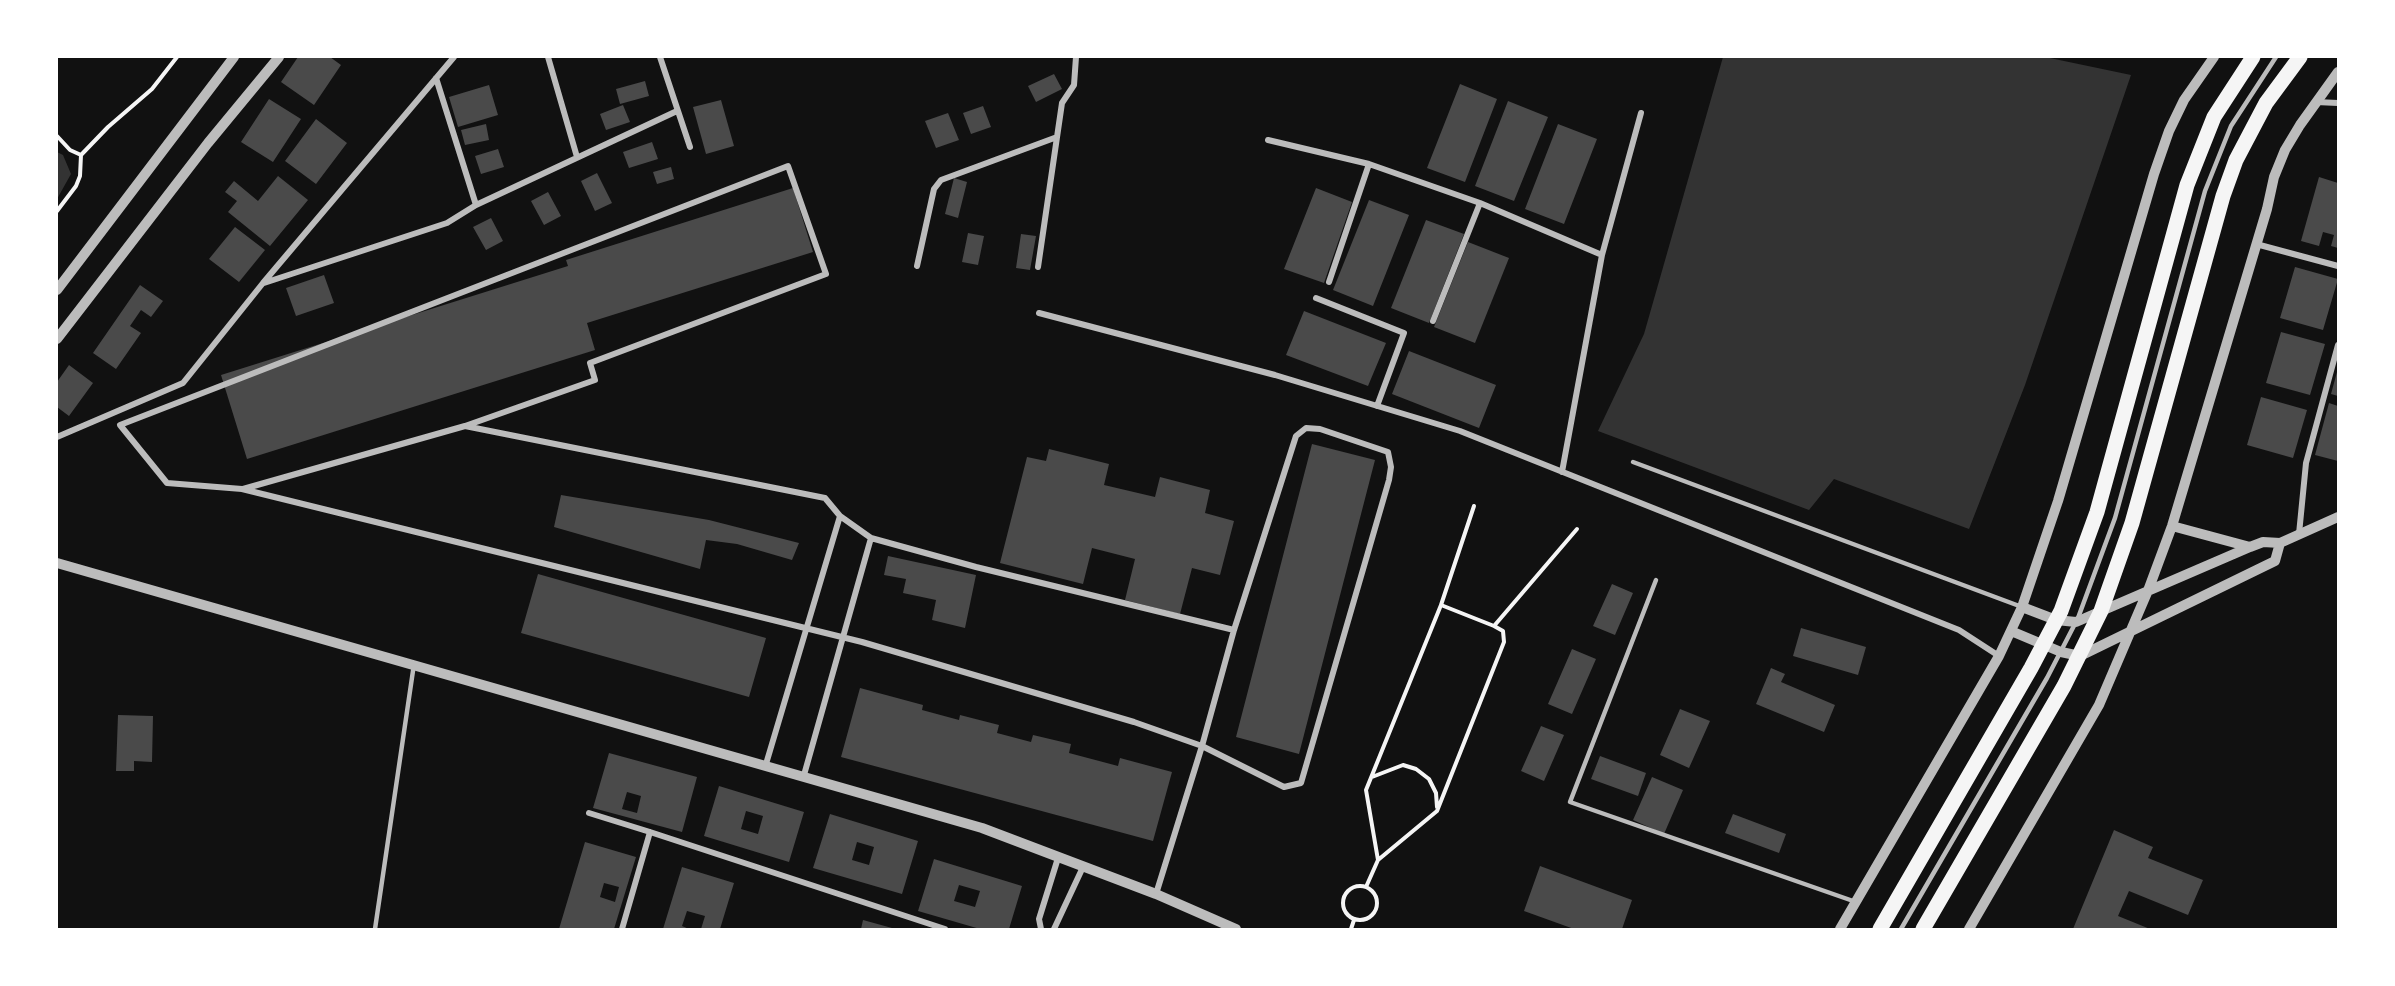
<!DOCTYPE html>
<html>
<head>
<meta charset="utf-8">
<style>
	body { margin:0 }
	#map { position:relative; width:2395px; height:986px; overflow:hidden; background:#111; font-family:"Noto Serif",serif }
	canvas { display:block }
	.frame { position:absolute; inset:0; border:58px solid #fff; pointer-events:none }
</style>
</head>
<body>
<div id="map">
<canvas width="2395" height="986"></canvas>
<div class="frame"></div>
</div>
<script>
const ctx = document.querySelector('canvas').getContext('2d');
ctx.lineJoin = 'round';
function fill(path, color) {
  ctx.fillStyle = color;
  ctx.fill(path, 'evenodd');
}
function shape(rows) {
  const path = new Path2D();
  for (const r of rows) {
    if (r.length === 3) {
      path.moveTo(r[0] + r[2], r[1]);
      path.arc(r[0], r[1], r[2], 0, 2 * Math.PI);
      continue;
    }
    path.moveTo(r[0], r[1]);
    for (let i = 2; i < r.length; i += 2) path.lineTo(r[i], r[i + 1]);
  }
  return path;
}
function stroke(path, color, width, dash) {
  ctx.strokeStyle = color;
  ctx.lineWidth = width;
  ctx.lineCap = dash ? 'butt' : 'round';
  ctx.setLineDash(dash || []);
  ctx.stroke(path);
}
const water = shape([
	[1723,57,2045,57,2131,75,2025,385,1969,529,1834,479,1809,510,1598,431,1644,334],
	[57,152,63,155,71,174,57,199]
]);
const building = shape([
	[298,57,330,57,341,65,314,105,281,82],
	[1054,74,1062,89,1036,102,1028,86],
	[645,81,649,96,620,104,616,89],
	[1460,84,1497,99,1465,182,1427,168],
	[489,85,498,115,458,127,449,97],
	[269,99,301,119,273,162,241,142],
	[721,100,734,146,706,154,693,107],
	[1508,101,1548,117,1514,201,1475,186],
	[623,105,630,122,606,130,600,114],
	[983,106,991,127,971,134,963,113],
	[948,113,959,140,936,148,925,121],
	[316,119,347,143,316,184,285,161],
	[486,124,489,140,465,145,461,130],
	[1558,124,1597,139,1564,224,1525,209],
	[652,142,658,159,629,168,623,152],
	[498,149,504,167,481,174,475,156],
	[671,167,674,179,657,184,653,172],
	[597,173,612,203,595,211,581,181],
	[278,176,308,200,270,246,228,212,237,201,225,192,234,181,258,201],
	[2319,177,2338,183,2338,248,2331,246,2334,235,2323,232,2319,246,2301,241],
	[954,178,967,182,958,218,945,214],
	[793,188,813,252,587,323,595,350,247,459,221,375,568,266,566,260],
	[1316,188,1352,202,1324,283,1284,269],
	[548,192,561,216,544,225,531,201],
	[1369,200,1409,215,1373,306,1333,290],
	[491,218,503,241,486,250,473,227],
	[1426,220,1464,234,1429,323,1391,308],
	[235,227,265,250,239,282,209,259],
	[968,233,984,236,978,265,962,262],
	[1021,234,1036,236,1030,270,1016,268],
	[1468,242,1509,258,1475,343,1434,327],
	[2295,267,2338,279,2323,330,2280,318],
	[324,275,334,303,296,316,286,288],
	[140,285,163,301,151,317,141,310,130,326,141,333,116,369,93,353],
	[1304,311,1386,343,1368,386,1286,355],
	[2281,332,2325,344,2310,395,2266,383],
	[1409,351,1496,385,1479,428,1392,394],
	[69,365,93,383,69,416,57,407,57,382],
	[2337,372,2338,372,2338,396,2331,394],
	[2261,397,2307,410,2293,458,2247,445],
	[2329,403,2338,406,2338,461,2315,455],
	[1312,444,1375,460,1299,754,1236,737],
	[1049,449,1109,464,1104,485,1155,497,1160,477,1210,490,1205,513,1234,521,1220,575,1192,568,1180,614,1125,600,1135,559,1092,548,1083,584,1000,563,1027,457,1046,461],
	[561,495,709,520,799,543,792,560,737,544,706,540,700,569,554,527],
	[888,556,976,575,965,628,932,620,936,600,903,593,906,579,884,575],
	[538,574,766,638,749,697,521,633],
	[1612,584,1633,593,1615,635,1593,626],
	[1801,628,1866,647,1858,675,1793,656],
	[1572,649,1596,659,1572,714,1548,704],
	[1771,668,1785,674,1781,682,1835,705,1824,732,1756,704],
	[860,688,923,705,922,710,959,720,960,715,999,725,997,733,1031,742,1033,735,1071,744,1069,753,1118,766,1120,758,1172,772,1153,841,841,757],
	[1680,709,1710,721,1689,768,1660,755],
	[118,715,153,716,152,762,134,761,134,771,116,771],
	[1541,726,1564,735,1544,781,1521,771],
	[609,753,697,777,682,832,593,808],
	[627,792,641,796,637,813,622,809],
	[1600,756,1646,773,1638,796,1591,779],
	[1652,777,1683,790,1664,834,1633,820],
	[719,786,804,812,789,862,704,836],
	[746,811,763,816,758,834,741,829],
	[830,814,918,841,902,894,813,868],
	[857,842,874,847,869,865,852,860],
	[1733,814,1786,834,1779,853,1725,833],
	[2114,830,2153,847,2148,858,2203,880,2188,915,2129,891,2118,916,2150,929,2073,929],
	[585,842,636,857,614,929,559,929],
	[604,883,619,887,615,902,600,897],
	[934,859,1022,886,1009,929,980,929,918,911],
	[959,885,980,891,975,907,954,901],
	[1540,866,1632,900,1622,929,1574,929,1524,911],
	[682,867,734,883,720,929,701,929,705,916,687,911,682,926,689,929,663,929],
	[863,920,892,928,892,929,861,929]
]);
const path = shape([
	[57,136,70,150,81,155,108,127,152,89,177,57],
	[57,211,76,186,80,176,81,155],
	[1441,605,1474,506],
	[1494,626,1577,529],
	[1372,777,1403,765,1416,769,1429,779,1436,793,1437,807],
	[1360,903,17],
	[1366,887,1378,860,1437,811,1504,642,1503,631,1494,626,1441,605,1366,790,1378,860],
	[1351,929,1354,920]
]);
const service = shape([
	[1633,462,2022,607],
	[1656,580,1570,802,1856,902],
	[375,929,414,664],
	[1901,929,2047,678,2078,618,2115,518,2205,191,2231,126,2276,57]
]);
const minor = shape([
	[548,57,577,157],
	[660,57,690,147],
	[436,78,476,205],
	[2316,102,2338,103],
	[1268,140,1369,164,1480,203,1602,255],
	[2256,244,2338,266],
	[917,266,934,189,941,180,1057,137],
	[1038,267,1062,103,1074,85,1076,57],
	[1329,282,1369,164],
	[264,283,447,223,476,205,677,111],
	[1316,298,1404,333,1377,406],
	[1039,313,1275,375,1460,431,1959,630,1999,656],
	[1433,321,1480,203],
	[465,426,595,380,590,363,826,274,788,166,120,425,167,483,242,489,862,642,1134,722,1202,746,1234,630,1296,436,1306,428,1320,429,1388,452,1391,467,1389,480,1301,783,1284,787,1202,746,1156,894],
	[57,437,183,383,263,283,454,57],
	[1562,472,1602,255,1641,113],
	[243,489,465,426,825,498,840,516,766,764],
	[840,516,871,538,976,567,1234,630],
	[2299,534,2306,463,2338,345],
	[804,775,871,538],
	[589,813,650,832],
	[622,929,650,832,945,929],
	[1041,929,1039,919,1058,858],
	[1054,929,1083,867]
]);
const tertiary = shape([
	[57,290,234,57],
	[57,339,208,143,279,57],
	[2172,526,2250,547],
	[57,563,982,828,1156,894,1236,929],
	[2022,607,2056,620,2076,622,2250,547,2263,542,2280,543,2338,517],
	[2011,631,2061,652,2080,656,2275,561,2280,543],
	[1840,929,1999,656,2022,607,2058,501,2154,174,2169,131,2184,100,2214,57],
	[1969,929,2099,705,2149,588,2172,526,2267,209,2274,177,2285,150,2300,125,2338,72]
]);
const primary = shape([
	[1880,929,2031,668,2061,611,2097,512,2187,185,2214,117,2253,57],
	[1923,929,2064,686,2101,611,2132,523,2223,196,2236,160,2266,103,2300,57]
]);
fill(water, '#333');
fill(building, '#4a4a4a');
stroke(path, '#f5f5f5', 4);
stroke(service, '#bcbcbc', 4.5);
stroke(minor, '#bcbcbc', 6);
stroke(tertiary, '#bcbcbc', 10);
stroke(primary, '#f5f5f5', 15);
</script>
</body>
</html>
